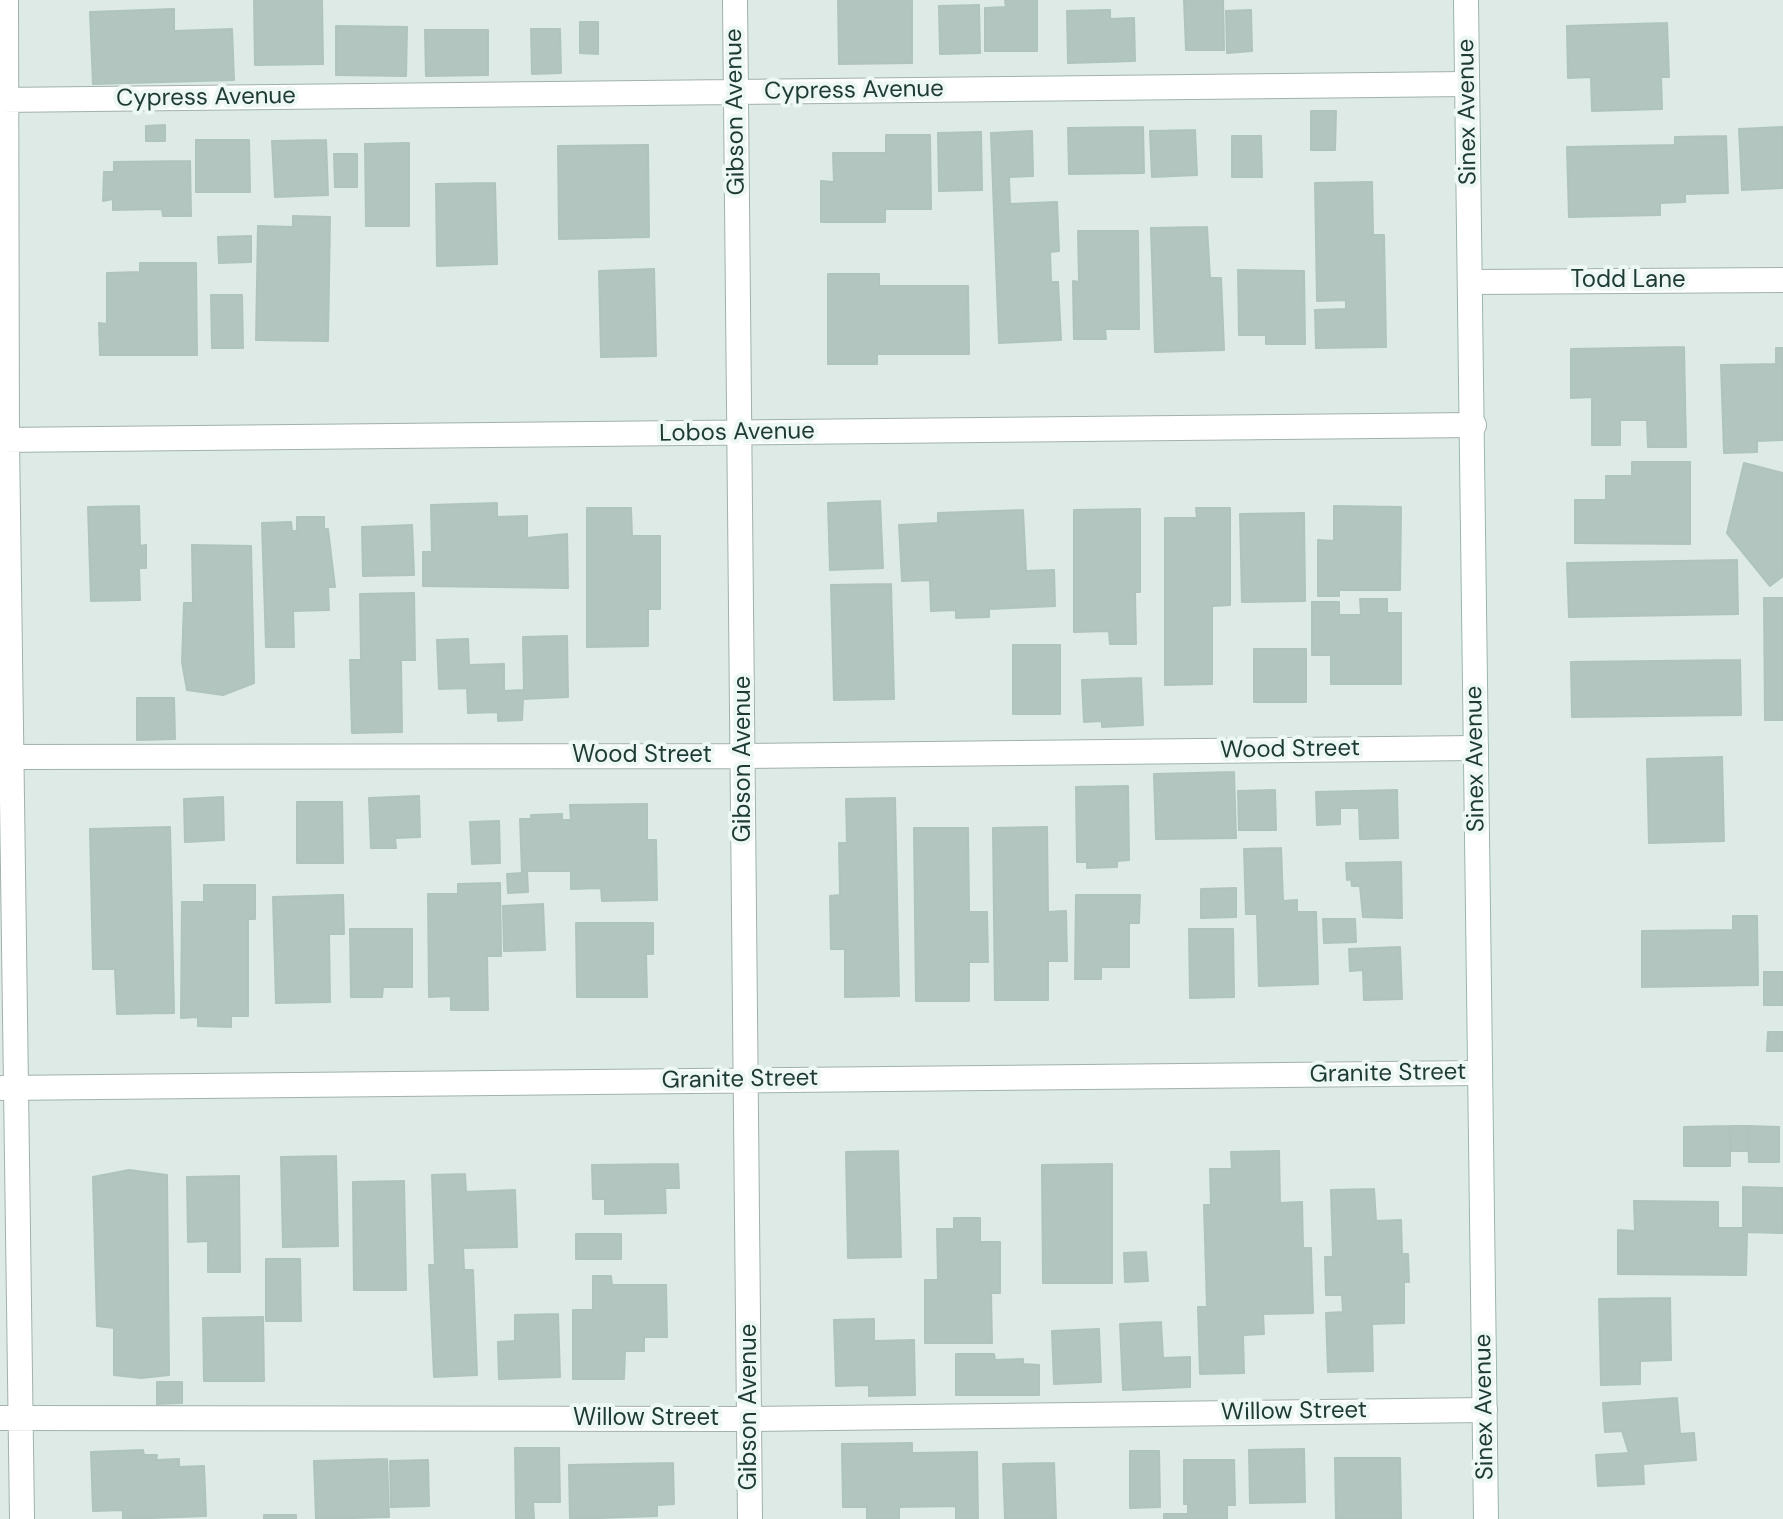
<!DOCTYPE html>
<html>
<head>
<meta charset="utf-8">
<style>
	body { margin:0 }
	canvas { display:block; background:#ddeae5 }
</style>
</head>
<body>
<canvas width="1783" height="1519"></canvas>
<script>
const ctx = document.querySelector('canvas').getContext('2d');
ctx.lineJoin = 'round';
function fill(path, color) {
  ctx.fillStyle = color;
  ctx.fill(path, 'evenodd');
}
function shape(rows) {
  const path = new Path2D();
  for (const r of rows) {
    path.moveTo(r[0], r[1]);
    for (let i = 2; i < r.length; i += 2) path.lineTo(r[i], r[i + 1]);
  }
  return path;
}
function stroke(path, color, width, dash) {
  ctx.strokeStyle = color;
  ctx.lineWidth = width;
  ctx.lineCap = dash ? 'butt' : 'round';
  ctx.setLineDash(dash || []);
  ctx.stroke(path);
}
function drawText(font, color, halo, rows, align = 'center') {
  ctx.font = font + ' "DM Sans",sans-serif';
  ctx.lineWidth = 8;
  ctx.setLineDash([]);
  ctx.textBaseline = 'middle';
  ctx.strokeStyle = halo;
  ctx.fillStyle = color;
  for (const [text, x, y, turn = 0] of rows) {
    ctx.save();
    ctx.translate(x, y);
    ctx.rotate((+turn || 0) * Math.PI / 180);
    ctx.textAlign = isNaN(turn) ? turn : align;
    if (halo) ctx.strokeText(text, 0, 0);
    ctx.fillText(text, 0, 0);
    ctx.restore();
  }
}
const building = shape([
	[254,0,322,0,323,64,255,65,254,0],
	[838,0,912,0,912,63,839,64,838,0],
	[1005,0,1037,0,1037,51,985,51,985,8,1006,7,1005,0],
	[1184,0,1223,0,1224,50,1186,50,1184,0],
	[979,5,980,53,940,54,939,6,979,5],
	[174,9,174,31,232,29,234,80,93,84,90,12,174,9],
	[1110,10,1110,19,1134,18,1135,61,1068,63,1067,11,1110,10],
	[1251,10,1252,51,1227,53,1226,11,1251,10],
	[580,22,598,22,598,54,580,53,580,22],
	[1667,23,1669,77,1661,77,1662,109,1592,111,1591,77,1568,78,1567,26,1667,23],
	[336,26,407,27,406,76,336,75,336,26],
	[531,29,560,29,561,73,532,74,531,29],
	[425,30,488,30,488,75,426,76,425,30],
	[1311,111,1336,111,1335,150,1311,150,1311,111],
	[165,125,165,141,146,141,146,126,165,125],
	[1143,127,1144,173,1069,174,1068,128,1143,127],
	[1783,127,1783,188,1742,190,1739,129,1783,127],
	[1195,130,1197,175,1152,177,1150,131,1195,130],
	[1032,131,1033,176,1009,177,1010,204,1057,202,1059,251,1050,252,1051,282,1058,282,1061,340,999,343,991,133,1032,131],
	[981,132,982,190,939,191,938,133,981,132],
	[886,135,930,135,931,209,885,209,885,222,821,222,821,181,834,182,833,153,886,153,886,135],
	[1232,136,1261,136,1262,177,1232,177,1232,136],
	[1726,136,1728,193,1685,194,1685,202,1660,203,1660,215,1569,217,1567,147,1675,145,1675,137,1726,136],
	[196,140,249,140,250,192,196,192,196,140],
	[326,140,328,195,275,197,272,141,326,140],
	[409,143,409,226,366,226,365,144,409,143],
	[648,145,649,237,559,239,558,146,648,145],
	[334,154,357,154,357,187,335,187,334,154],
	[190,161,191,216,163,216,162,209,113,210,113,199,103,201,104,172,114,172,114,162,190,161],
	[1372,182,1373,235,1384,235,1386,347,1316,348,1315,310,1346,309,1346,300,1317,301,1315,183,1372,182],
	[495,183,497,264,437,266,436,184,495,183],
	[293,216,330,217,328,341,256,340,258,226,293,227,293,216],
	[1207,227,1210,278,1221,278,1224,350,1155,352,1151,228,1207,227],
	[1078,231,1138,231,1139,329,1105,329,1106,339,1074,339,1073,281,1079,282,1078,231],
	[251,236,251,262,219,263,218,237,251,236],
	[140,263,196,263,197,355,100,355,99,323,107,324,107,273,140,272,140,263],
	[654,269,656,356,601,357,599,271,654,269],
	[1238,270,1304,271,1305,344,1266,344,1266,335,1239,335,1238,270],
	[828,274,879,274,879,286,968,286,969,354,877,354,877,364,828,364,828,274],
	[211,295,242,295,243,348,212,348,211,295],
	[1684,347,1686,447,1648,447,1647,420,1620,420,1620,445,1592,445,1592,397,1571,398,1571,349,1684,347],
	[1776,348,1783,348,1783,440,1757,441,1757,452,1724,453,1721,365,1776,364,1776,348],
	[1632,462,1690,462,1690,544,1575,543,1575,500,1606,500,1606,476,1632,476,1632,462],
	[1744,463,1783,473,1783,576,1770,586,1727,533,1744,463],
	[880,501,883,568,830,570,828,503,880,501],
	[497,503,497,517,527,516,527,538,567,534,568,588,423,586,423,552,432,552,431,505,497,503],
	[139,506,140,546,146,545,146,568,139,568,140,600,91,601,88,507,139,506],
	[1334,506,1401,507,1400,590,1339,590,1339,596,1318,596,1318,540,1334,541,1334,506],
	[587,508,631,508,632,536,660,536,660,609,648,609,648,646,587,647,587,508],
	[1196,508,1230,508,1230,605,1212,606,1212,684,1165,685,1165,518,1197,518,1196,508],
	[1140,509,1140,592,1135,592,1136,644,1110,644,1109,631,1074,632,1074,510,1140,509],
	[1023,510,1026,571,1054,570,1055,606,989,609,989,617,956,618,956,610,931,611,930,580,902,581,899,525,938,523,938,513,1023,510],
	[1304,513,1305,601,1242,602,1240,514,1304,513],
	[297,517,324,517,324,529,328,529,335,587,328,587,329,610,293,611,294,647,266,647,262,523,291,522,292,531,297,531,297,517],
	[412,525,414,575,363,576,362,527,412,525],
	[192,545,251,546,254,683,223,695,187,690,182,662,184,603,193,603,192,545],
	[1737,560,1738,614,1569,617,1567,563,1737,560],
	[891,584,894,699,834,700,831,585,891,584],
	[414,593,415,660,401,660,402,732,352,733,350,660,361,660,360,594,414,593],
	[1764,598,1783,598,1783,720,1765,720,1764,598],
	[1360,599,1387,599,1387,613,1401,613,1401,684,1331,684,1331,655,1312,655,1312,602,1339,602,1339,615,1361,615,1360,599],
	[567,636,568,697,523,699,522,720,498,721,498,712,468,713,467,688,439,689,437,640,468,639,469,665,504,664,504,691,524,690,523,637,567,636],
	[1013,645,1060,645,1060,714,1013,714,1013,645],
	[1254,649,1306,649,1306,702,1254,702,1254,649],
	[1740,660,1741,715,1572,717,1571,662,1740,660],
	[1141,678,1143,725,1102,727,1102,721,1084,722,1082,680,1141,678],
	[137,698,174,698,175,739,137,740,137,698],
	[1722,757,1724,841,1649,843,1647,759,1722,757],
	[1234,772,1236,838,1156,839,1154,774,1234,772],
	[1128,786,1129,860,1117,861,1117,867,1087,868,1087,862,1077,862,1076,787,1128,786],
	[1275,790,1276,830,1239,830,1238,791,1275,790],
	[1397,790,1398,838,1360,839,1359,808,1340,808,1340,824,1317,825,1316,792,1397,790],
	[419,796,420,837,395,838,396,848,371,848,369,798,419,796],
	[223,797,224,840,185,842,184,799,223,797],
	[895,798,899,996,845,997,845,949,831,949,830,896,840,895,839,843,847,843,846,799,895,798],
	[297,802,342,802,343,863,297,863,297,802],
	[647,804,647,840,656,840,657,900,602,901,601,888,571,889,571,871,527,871,528,892,508,893,507,874,522,873,520,819,531,819,531,815,562,814,562,820,571,820,570,805,647,804],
	[499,821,500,863,472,864,470,822,499,821],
	[170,827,174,1013,117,1014,115,969,93,969,90,829,170,827],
	[1047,827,1048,912,1066,911,1067,961,1048,961,1048,1000,995,1000,993,828,1047,827],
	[914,828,968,828,969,912,987,912,988,962,969,962,969,1001,916,1001,914,828],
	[1281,848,1283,901,1297,900,1297,912,1316,912,1318,984,1259,986,1257,914,1246,914,1244,849,1281,848],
	[1401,862,1402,918,1363,917,1360,886,1352,886,1351,879,1347,880,1346,863,1401,862],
	[500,883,501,956,487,956,488,1010,451,1010,451,996,429,997,428,894,458,894,458,884,500,883],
	[204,885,255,885,255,919,248,919,248,1016,231,1016,231,1027,198,1026,198,1017,181,1018,182,902,204,902,204,885],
	[1236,888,1236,917,1201,918,1201,889,1236,888],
	[343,895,344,934,329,934,330,1002,276,1003,273,897,343,895],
	[1076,895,1140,895,1139,923,1129,923,1129,967,1101,967,1101,979,1075,979,1076,895],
	[543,904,545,950,504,951,503,906,543,904],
	[1733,916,1757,916,1758,985,1642,987,1642,931,1733,930,1733,916],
	[1323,919,1355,919,1356,942,1324,943,1323,919],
	[576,923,653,923,653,954,646,954,647,997,577,997,576,923],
	[350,929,412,929,412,987,383,987,382,997,351,997,350,929],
	[1189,929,1233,929,1234,997,1190,998,1189,929],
	[1400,947,1402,999,1364,1000,1363,970,1350,971,1349,949,1400,947],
	[1764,972,1783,972,1783,1005,1764,1005,1764,972],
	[1768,1032,1783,1032,1783,1051,1767,1051,1768,1032],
	[1730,1126,1730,1166,1684,1166,1684,1127,1730,1126],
	[1730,1126,1748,1126,1749,1151,1731,1151,1730,1126],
	[1748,1126,1779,1127,1779,1162,1749,1162,1748,1126],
	[898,1151,901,1257,848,1258,846,1152,898,1151],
	[1279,1151,1280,1203,1302,1202,1303,1248,1311,1248,1313,1313,1263,1314,1264,1334,1243,1335,1244,1373,1200,1374,1198,1307,1207,1307,1204,1205,1211,1205,1210,1169,1232,1169,1231,1152,1279,1151],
	[336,1156,338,1246,283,1247,281,1157,336,1156],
	[678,1164,679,1188,665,1188,666,1213,605,1214,605,1199,593,1199,592,1165,678,1164],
	[1112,1164,1112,1283,1043,1283,1042,1165,1112,1164],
	[129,1170,167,1175,169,1375,141,1378,114,1375,114,1328,97,1326,93,1177,129,1170],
	[465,1174,466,1192,515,1190,517,1247,463,1248,464,1270,473,1270,477,1375,434,1377,429,1265,435,1265,432,1175,465,1174],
	[239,1176,240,1272,208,1272,208,1241,188,1242,187,1177,239,1176],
	[404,1181,406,1290,354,1290,353,1182,404,1181],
	[1743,1187,1783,1188,1783,1233,1747,1232,1746,1275,1618,1274,1618,1230,1635,1231,1634,1201,1718,1202,1718,1228,1743,1228,1743,1187],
	[1374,1189,1376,1221,1401,1220,1402,1254,1408,1254,1409,1282,1404,1282,1404,1323,1372,1324,1373,1371,1328,1372,1326,1313,1343,1312,1342,1295,1326,1295,1325,1257,1333,1257,1331,1190,1374,1189],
	[954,1218,980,1218,980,1242,1000,1242,1000,1293,991,1293,992,1343,925,1343,925,1280,938,1280,937,1229,954,1229,954,1218],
	[576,1234,621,1234,621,1259,576,1259,576,1234],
	[1146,1252,1148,1281,1125,1282,1124,1253,1146,1252],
	[266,1259,300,1259,301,1321,266,1321,266,1259],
	[593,1276,611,1276,612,1285,666,1285,667,1337,644,1337,644,1351,625,1351,624,1379,573,1379,573,1310,593,1310,593,1276],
	[1670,1298,1671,1360,1640,1361,1640,1384,1601,1385,1599,1299,1670,1298],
	[558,1314,560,1377,499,1379,498,1342,515,1341,515,1315,558,1314],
	[263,1317,264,1381,204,1381,203,1318,263,1317],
	[874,1319,874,1341,914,1340,915,1395,869,1396,869,1385,836,1386,834,1320,874,1319],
	[1161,1322,1163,1358,1190,1357,1190,1387,1123,1390,1120,1324,1161,1322],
	[1099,1329,1101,1382,1054,1384,1052,1331,1099,1329],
	[956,1354,994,1354,995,1360,1023,1359,1023,1364,1039,1365,1039,1395,956,1395,956,1354],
	[157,1382,182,1382,182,1403,157,1404,157,1382],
	[1677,1398,1680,1434,1694,1433,1696,1460,1643,1464,1644,1484,1598,1486,1596,1455,1629,1453,1622,1431,1605,1432,1603,1403,1677,1398],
	[912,1443,912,1453,977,1452,978,1519,956,1519,956,1506,899,1507,899,1519,867,1519,867,1507,843,1507,842,1444,912,1443],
	[515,1448,559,1448,560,1502,533,1502,534,1519,516,1519,515,1448],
	[1304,1449,1305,1502,1250,1503,1249,1450,1304,1449],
	[143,1450,144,1455,157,1455,156,1460,179,1459,179,1467,204,1466,206,1516,123,1519,123,1510,93,1511,91,1452,143,1450],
	[1130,1451,1159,1451,1160,1507,1130,1508,1130,1451],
	[1335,1458,1400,1458,1401,1519,1336,1519,1335,1458],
	[387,1459,389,1517,316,1519,314,1461,387,1459],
	[428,1460,429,1506,391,1507,390,1461,428,1460],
	[1184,1460,1234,1460,1235,1505,1227,1505,1227,1519,1164,1519,1164,1514,1188,1514,1188,1504,1184,1504,1184,1460],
	[673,1463,674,1504,657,1505,657,1516,570,1519,569,1465,673,1463],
	[1054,1463,1056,1519,1005,1519,1003,1464,1054,1463],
	[264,1515,296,1515,296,1519,264,1519,264,1515]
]);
const street = shape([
	[6,0,7,440,22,1519],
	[735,0,750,1519],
	[0,100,1467,84],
	[1472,282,1783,280],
	[0,440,1474,425],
	[0,757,744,756,1476,748],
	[2,1088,1480,1073],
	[0,1418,750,1419,1485,1410]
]);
const secondary = shape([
	[1466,0,1486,1519]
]);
const streetNames = [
	["Cypress Avenue",854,91,-1],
	["Cypress Avenue",206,98,-1],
	["Gibson Avenue",736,112,-91],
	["Sinex Avenue",1468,112,-91],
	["Todd Lane",1628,281],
	["Lobos Avenue",737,433,-1],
	["Wood Street",1290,750,-1],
	["Wood Street",642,756],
	["Gibson Avenue",744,759,-90],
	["Sinex Avenue",1476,759,-91],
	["Granite Street",1388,1074,-1],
	["Granite Street",740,1080,-1],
	["Gibson Avenue",750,1407,-90],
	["Sinex Avenue",1485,1407,-91],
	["Willow Street",1294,1412,-1],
	["Willow Street",646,1419]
];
fill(building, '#b2c5be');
stroke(building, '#afc4bd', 2);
stroke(street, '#a0b2ac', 26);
stroke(secondary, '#9cb6ae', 26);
stroke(street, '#fff', 24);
stroke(secondary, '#fff', 24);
drawText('24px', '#1e3a34', '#edf7f3', streetNames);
</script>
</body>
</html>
